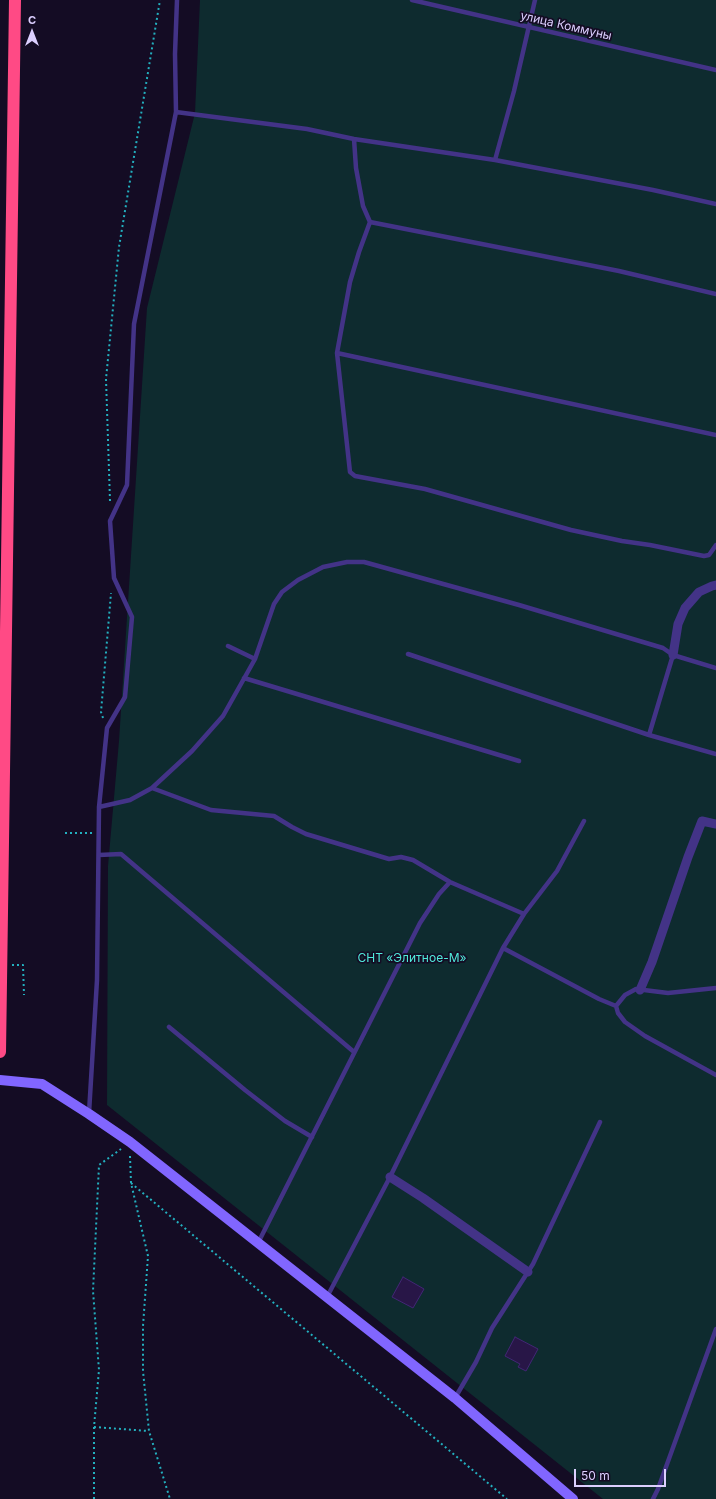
<!DOCTYPE html>
<html>
<head>
<meta charset="utf-8">
<style>
	body { margin:0 }
	#map { position:relative; width:716px; height:1499px; overflow:hidden; background:#140c24; font-family:Inter,sans-serif }
	canvas { display:block }
	.north { position:absolute; left:12px; top:12px; width:40px; height:40px; -webkit-text-stroke:3px #140c24; paint-order:stroke; rotate:0deg; font-size:11px; font-weight:700; line-height:16px; text-align:center; color:#dccfff }
	.north::after { content:''; display:block; margin:auto; width:14px; height:18px; background:#dccfff; clip-path:polygon(50% 0,100% 100%,50% 72%,0 100%) }
	.scale { position:absolute; left:574px; top:1469px; width:92px; height:18px; box-sizing:border-box; border:2px solid #dccfff; border-top:0; padding-left:5px; font-size:12px; line-height:14px; white-space:nowrap; color:#dccfff; -webkit-text-stroke:3px #140c24; paint-order:stroke }
</style>
</head>
<body>
<div id="map">
<canvas width="716" height="1499"></canvas>
<div class="north">С</div>
<div class="scale">50 m</div>
</div>
<script>
const ctx = document.querySelector('canvas').getContext('2d');
ctx.lineJoin = 'round';
function fill(path, color) {
  ctx.fillStyle = color;
  ctx.fill(path, 'evenodd');
}
function shape(rows) {
  const path = new Path2D();
  for (const r of rows) {
    path.moveTo(r[0], r[1]);
    for (let i = 2; i < r.length; i += 2) path.lineTo(r[i], r[i + 1]);
  }
  return path;
}
function stroke(path, color, width, dash) {
  ctx.strokeStyle = color;
  ctx.lineWidth = width;
  ctx.lineCap = dash ? 'butt' : 'round';
  ctx.setLineDash(dash || []);
  ctx.stroke(path);
}
function drawText(font, color, halo, rows, align = 'center') {
  ctx.font = font + ' Inter,sans-serif';
  ctx.lineWidth = 3.5;
  ctx.setLineDash([]);
  ctx.textBaseline = 'middle';
  ctx.strokeStyle = halo;
  ctx.fillStyle = color;
  for (const [text, x, y, turn = 0] of rows) {
    ctx.save();
    ctx.translate(x, y);
    ctx.rotate((+turn || 0) * Math.PI / 180);
    ctx.textAlign = isNaN(turn) ? turn : align;
    if (halo) ctx.strokeText(text, 0, 0);
    ctx.fillText(text, 0, 0);
    ctx.restore();
  }
}
const green = shape([
	[200,0,716,0,716,1499,603,1499,107,1105,108,866,119,741,147,308,195,113]
]);
const building = shape([
	[403,1277,424,1289,413,1308,392,1297,403,1277],
	[515,1337,538,1349,526,1371,518,1367,520,1364,505,1356,515,1337]
]);
const path = shape([
	[110,501,106,379,119,247,160,0],
	[103,718,101,712,111,593],
	[65,833,92,833],
	[12,965,23,965,24,995],
	[130,1156,131,1183,148,1256,143,1326,143,1371,149,1431,170,1499],
	[131,1183,507,1499],
	[94,1427,148,1431],
	[94,1499,94,1427,99,1370,93,1291,99,1165,121,1149]
]);
const lane = shape([
	[412,0,716,70],
	[176,112,307,129,354,139,495,160,653,190,716,204],
	[354,139,356,168,363,206,370,222,619,271,716,294],
	[495,160,514,91,535,0],
	[370,222,359,252,350,282,337,353,350,472,355,476,425,489,571,530,622,541,650,545,704,556,709,555,716,545],
	[337,353,716,435],
	[228,646,255,659],
	[408,654,649,735],
	[673,655,649,735,716,754],
	[244,678,519,761],
	[152,788,192,751,223,716,255,659,274,604,282,592,298,580,323,567,347,562,364,562,519,605,663,648,673,655,716,668],
	[99,807,130,800,152,788,211,810,274,816,292,827,306,834,389,859,401,857,413,860,450,882,524,914],
	[99,855,121,854,354,1052],
	[503,948,599,999,616,1006],
	[716,988,668,993,636,989,625,995,616,1006,618,1013,625,1022,645,1036,716,1075],
	[169,1027,245,1090,285,1121,312,1137],
	[89,1113,97,980,99,807,107,728,125,697,132,617,114,578,110,521,127,485,134,324,176,112,175,54,177,0],
	[258,1243,420,923,439,894,450,882],
	[327,1297,390,1177,503,948,524,914,557,871,584,821],
	[455,1398,476,1362,492,1328,533,1264,600,1122],
	[653,1499,658,1489,716,1329]
]);
const street = shape([
	[673,655,678,624,685,608,699,592,712,586,716,585],
	[640,990,652,962,688,857,702,821,716,824],
	[390,1177,423,1198,528,1272]
]);
const secondary = shape([
	[0,1080,42,1084,89,1114,130,1142,455,1398,573,1499]
]);
const highway = shape([
	[0,1052,15,0]
]);
const streetNames = [
	["улица Коммуны",566,26,13]
];
const parkNames = [
	["СНТ «Элитное-М»",412,958]
];
fill(green, '#0e2b2f');
fill(building, '#281647');
stroke(building, '#422675', 1);
stroke(path, '#23b0bf', 2, [2, 3]);
stroke(lane, '#433387', 4.5);
stroke(street, '#433387', 9);
stroke(secondary, '#8166ff', 10);
stroke(highway, '#ff4a85', 12);
drawText('12px', '#dccfff', '#140c24', streetNames);
drawText('12px', '#50eadb', '#140c24', parkNames);
</script>
</body>
</html>
